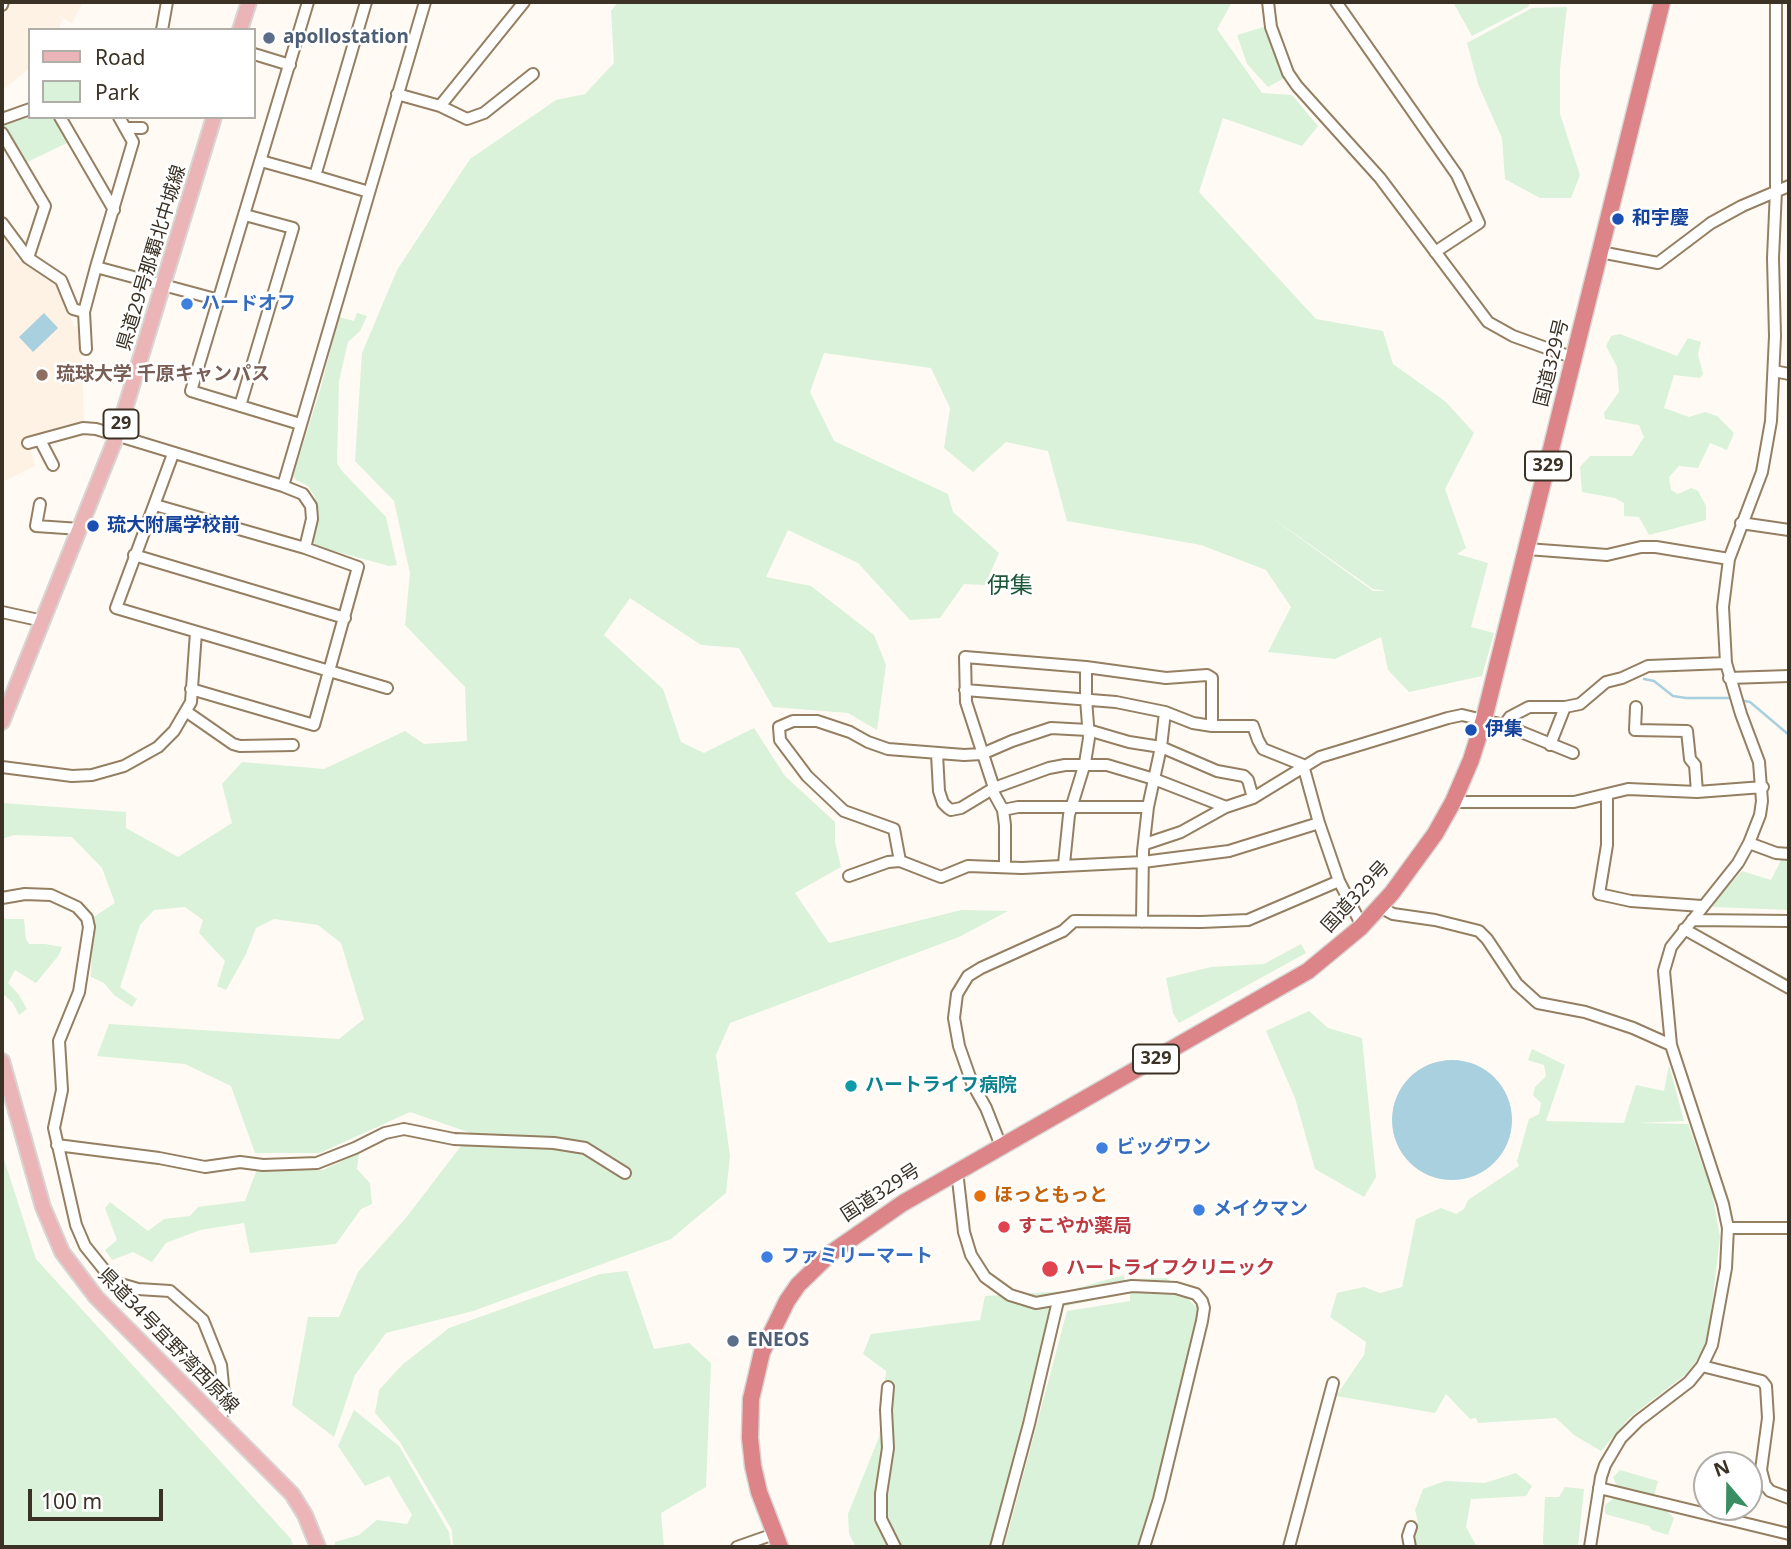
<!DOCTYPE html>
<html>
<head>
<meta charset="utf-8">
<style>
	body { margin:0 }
	#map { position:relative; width:1791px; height:1549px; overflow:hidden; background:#fffaf3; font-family:"Noto Sans",sans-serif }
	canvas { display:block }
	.frame { position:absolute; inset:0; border:4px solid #3b3225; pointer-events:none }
	.legend { position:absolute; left:28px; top:28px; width:228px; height:91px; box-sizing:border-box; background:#fff; border:2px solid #b1ada8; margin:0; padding:9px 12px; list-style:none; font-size:21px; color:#3b3225 }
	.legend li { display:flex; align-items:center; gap:14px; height:35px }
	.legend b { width:35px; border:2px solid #b1ada8 }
	.north { position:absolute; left:1693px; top:1451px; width:70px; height:70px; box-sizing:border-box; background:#fff; border:2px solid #b1ada8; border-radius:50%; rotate:340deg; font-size:19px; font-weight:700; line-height:28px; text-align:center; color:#3b3225 }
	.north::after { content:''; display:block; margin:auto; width:24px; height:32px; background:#3a8f62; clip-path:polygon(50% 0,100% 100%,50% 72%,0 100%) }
	.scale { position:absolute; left:28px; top:1489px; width:135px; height:32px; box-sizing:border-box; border:4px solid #3b3225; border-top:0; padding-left:9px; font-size:21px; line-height:24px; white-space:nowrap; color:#3b3225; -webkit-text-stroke:5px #fff; paint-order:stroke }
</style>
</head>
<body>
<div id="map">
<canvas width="1791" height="1549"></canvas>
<div class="frame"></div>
<ul class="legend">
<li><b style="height:9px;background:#ebb5b8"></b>Road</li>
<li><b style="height:19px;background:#d9f2d9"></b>Park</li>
</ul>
<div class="north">N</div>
<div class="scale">100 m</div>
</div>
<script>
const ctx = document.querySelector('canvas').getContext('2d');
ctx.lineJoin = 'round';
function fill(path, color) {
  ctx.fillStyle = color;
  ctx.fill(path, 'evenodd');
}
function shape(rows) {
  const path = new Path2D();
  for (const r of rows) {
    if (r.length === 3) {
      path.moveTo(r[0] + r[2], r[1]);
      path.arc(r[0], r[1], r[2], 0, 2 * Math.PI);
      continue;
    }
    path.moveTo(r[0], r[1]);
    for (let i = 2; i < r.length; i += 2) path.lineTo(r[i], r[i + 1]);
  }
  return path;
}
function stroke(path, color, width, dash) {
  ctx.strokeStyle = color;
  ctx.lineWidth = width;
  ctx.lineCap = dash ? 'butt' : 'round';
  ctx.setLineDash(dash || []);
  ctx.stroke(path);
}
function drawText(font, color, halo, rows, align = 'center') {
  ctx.font = font + ' "Noto Sans","Noto Sans JP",sans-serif';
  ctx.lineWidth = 5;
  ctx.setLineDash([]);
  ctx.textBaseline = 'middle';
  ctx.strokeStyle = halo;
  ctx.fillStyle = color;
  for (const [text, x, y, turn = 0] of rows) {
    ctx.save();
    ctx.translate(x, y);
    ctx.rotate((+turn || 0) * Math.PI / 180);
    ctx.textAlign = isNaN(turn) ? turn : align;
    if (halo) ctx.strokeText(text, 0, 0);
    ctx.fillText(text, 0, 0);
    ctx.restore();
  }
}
const built = shape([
	[2,2,83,2,72,23,63,18,58,30,30,30,30,68,2,90],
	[2,234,16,252,15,258,58,283,74,326,80,328,84,422,28,439,35,466,2,482]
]);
const green = shape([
	[618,2,1232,2,1217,29,1262,93,1292,95,1318,126,1302,146,1223,118,1199,192,1316,319,1383,331,1393,364,1446,402,1474,433,1445,489,1466,548,1457,554,1488,563,1471,627,1494,633,1482,676,1409,692,1388,670,1381,637,1335,659,1268,652,1291,607,1266,570,1201,545,1067,521,1048,451,1006,442,973,472,944,448,950,408,931,368,824,353,810,392,834,441,948,494,953,512,999,553,985,585,964,584,940,618,910,620,858,563,788,530,766,577,811,586,874,635,886,665,877,730,848,713,773,707,739,648,701,645,630,598,604,635,663,689,681,742,704,753,754,728,785,776,835,822,835,842,841,867,795,893,829,943,961,910,1008,911,959,937,730,1023,716,1055,730,1156,726,1193,671,1239,473,1311,386,1333,355,1375,334,1437,292,1405,308,1317,339,1317,358,1272,405,1219,471,1133,410,1112,320,1153,255,1153,231,1086,185,1064,97,1056,109,1024,339,1039,364,1019,341,943,318,925,274,919,256,928,246,954,226,990,217,986,225,961,199,933,203,920,185,907,154,910,140,925,120,987,137,999,132,1007,114,995,104,983,91,977,92,918,115,903,102,868,72,837,14,835,2,839,2,803,126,812,126,828,178,857,232,823,222,784,242,762,324,769,405,731,424,744,467,741,465,687,405,625,410,573,394,501,355,461,362,353,397,270,470,159,556,100,585,94,614,63,611,11],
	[1261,510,1373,589,1387,591,1373,591],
	[1453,2,1530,2,1528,7,1472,36],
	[1567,7,1560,68,1560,114,1580,175,1571,198,1540,198,1505,179,1502,138,1478,84,1467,43,1532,8],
	[1267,26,1286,77,1268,87,1247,64,1237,35],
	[30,109,30,117,60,117,73,140,21,165,2,133,2,119],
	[357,313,367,316,360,331,348,342,339,381,337,463,342,471,386,517,397,565,389,566,316,546,313,541,317,520,315,497,308,486,296,480,293,476,321,387,339,317,354,321],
	[1620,334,1677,356,1688,338,1701,342,1698,354,1703,374,1700,378,1674,375,1664,408,1689,417,1705,412,1717,416,1734,433,1727,450,1710,443,1698,468,1679,466,1669,477,1671,490,1678,494,1691,488,1698,491,1706,506,1706,520,1649,535,1639,517,1624,516,1624,503,1615,498,1582,492,1580,467,1590,456,1632,456,1644,437,1639,425,1605,419,1604,413,1619,392,1617,367,1606,346,1611,336],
	[1782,858,1789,858,1789,910,1713,907,1713,903,1742,871,1771,880],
	[2,916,6,919,24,919,26,939,29,944,45,944,62,947,59,955,36,983,15,970,8,983,19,995,27,1009,19,1015,13,1003,2,993,4,956],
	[1301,944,1306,953,1179,1023,1173,1013,1166,978,1211,967,1264,964],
	[1309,1011,1328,1028,1362,1038,1376,1177,1364,1197,1315,1169,1295,1098,1266,1031],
	[1532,1049,1565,1065,1546,1121,1624,1123,1636,1085,1664,1091,1669,1065,1684,1121,1636,1123,1688,1124,1712,1192,1720,1237,1707,1347,1686,1374,1630,1417,1601,1451,1574,1435,1556,1418,1478,1423,1476,1418,1470,1419,1446,1394,1435,1413,1336,1396,1364,1355,1366,1342,1330,1317,1337,1293,1364,1287,1380,1293,1402,1287,1416,1219,1441,1208,1456,1214,1464,1209,1468,1200,1519,1166,1517,1161,1529,1119,1539,1114,1541,1103,1533,1095,1535,1087,1546,1076,1544,1065,1528,1060],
	[2,1153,36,1259,291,1539,293,1547,2,1547],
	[359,1153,357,1169,370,1183,372,1204,361,1209,336,1244,250,1253,244,1223,200,1230,166,1243,152,1262,133,1252,112,1260,105,1250,117,1240,105,1208,110,1202,148,1231,164,1219,190,1216,198,1207,245,1201,257,1169,323,1170],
	[627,1271,654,1349,689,1343,711,1363,706,1487,661,1513,664,1547,453,1547,452,1530,400,1442,375,1413,379,1390,402,1365,449,1328,600,1274],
	[1124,1275,1126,1294,1050,1309,991,1547,856,1547,849,1534,848,1514,879,1437,886,1371,863,1354,871,1334,980,1320,985,1296,1067,1291],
	[1167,1278,1199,1310,1190,1357,1139,1547,1004,1547,1067,1311,1130,1301,1130,1279],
	[354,1410,399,1446,449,1532,451,1547,335,1547,335,1542,359,1535,377,1520,407,1524,412,1515,389,1476,365,1486,338,1446],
	[1620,1470,1658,1481,1654,1496,1618,1489,1613,1477],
	[1516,1473,1532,1486,1526,1496,1471,1499,1466,1527,1477,1547,1414,1547,1411,1538,1418,1522,1415,1510,1423,1489,1445,1481,1485,1483],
	[1565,1487,1584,1489,1578,1547,1545,1547,1543,1543,1545,1497,1559,1497],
	[1617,1496,1667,1511,1674,1518,1668,1535,1652,1530,1649,1526,1605,1514,1605,1505]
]);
const water = shape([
	[44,313,58,328,33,352,19,337],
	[1452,1120,60]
]);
const stream = shape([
	[1644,679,1654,681,1673,696,1686,698,1733,698],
	[1739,700,1750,702,1789,735]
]);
const minor = shape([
	[366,2,315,176,369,192],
	[1268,2,1271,27,1288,73,1297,86,1380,178,1488,322,1513,336,1574,358],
	[1336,2,1457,175,1479,223,1435,252],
	[2,5,3,2],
	[162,30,167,2],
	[254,54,290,65],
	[397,94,440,106,524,2],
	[440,106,467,119,484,113,533,74],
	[60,117,114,210],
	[2,119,30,109],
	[125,128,142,128],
	[2,133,45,206,28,258,61,280,73,309,84,312,86,349],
	[261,161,315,176],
	[2,223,28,258],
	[1600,252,1658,263,1711,223,1742,206,1789,186],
	[96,267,133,142,119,117],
	[84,312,96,267,219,300],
	[1774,371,1789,374],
	[240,406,293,228,245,215],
	[300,424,191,391,308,2],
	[40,440,53,465],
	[28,443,83,428,96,429,283,486,303,494,311,506,312,519,305,548],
	[173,454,116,608,387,688],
	[283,486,425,2],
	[40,504,36,526,80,529],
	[155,505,305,548,358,567,314,725,191,689],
	[1741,523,1789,530],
	[1527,549,1607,555,1641,547,1656,547,1729,559],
	[134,555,345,618],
	[2,612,43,621],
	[1729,678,1789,676],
	[965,690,1116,702,1165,712,1193,723,1212,726,1253,726,1258,740,1263,749,1303,765],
	[1636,707,1635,730,1687,731,1690,759,1695,765,1697,792],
	[187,712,233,744,240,746,293,745],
	[1504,725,1510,717,1529,707,1565,707,1580,704,1606,682,1622,678,1648,666,1726,663],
	[1212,726,1212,678,1207,675,1166,678,1086,667,965,657,966,702,994,788,1049,768,1065,765,1107,765,1154,779,1226,807],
	[1550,745,1565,707],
	[937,754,939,791,943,803,948,808,951,810,961,808,994,788],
	[1303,765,1319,823,1339,881,1362,926],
	[2,767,72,776,92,775,124,766,158,747,174,731,191,702,196,632],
	[992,790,1003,810,1005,825,1005,867],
	[1607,796,1607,845,1599,894,1631,901,1702,906],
	[1253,798,1248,780,1244,776,1217,771,1161,747,1129,742,1088,730,1051,728,1012,741,982,754,964,755,888,749,868,742,850,732,817,721,793,721,779,727,780,740,807,776,844,811,894,829,900,861,941,877,968,866,1022,868,1143,862,1229,851,1319,823],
	[1453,802,1574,802,1628,789,1697,792,1763,787],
	[1003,810,1018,807,1148,807],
	[1749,843,1776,853,1789,854],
	[1145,844,1181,832,1226,807,1253,798,1320,757,1448,718,1462,715,1504,725,1573,753],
	[1064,864,1069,815,1085,763,1089,738,1086,699,1086,667],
	[849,876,888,862,900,861],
	[2,898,25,894,51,895,77,907,87,918,89,927,79,992,59,1041,62,1090,54,1128,76,1225,85,1246,114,1282,138,1289,170,1291,203,1320,221,1365,224,1395,224,1409,219,1422],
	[1380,907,1393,914,1435,920,1479,931,1487,939,1517,984,1538,1003,1585,1012,1633,1028,1671,1045],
	[1692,920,1789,921],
	[1142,922,1143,851,1148,807,1161,747,1165,712],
	[1684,929,1789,988],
	[57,1145,159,1158,205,1167,240,1162,263,1165,317,1163,355,1148,385,1133,404,1129,454,1139,554,1143,585,1148,625,1173],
	[1001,1146,986,1108,972,1083,959,1046,954,1018,957,994,968,976,981,968,1063,931,1074,921,1201,922,1248,920,1339,881],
	[957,1171,964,1232,971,1255,985,1277,1010,1295,1036,1303,1132,1286,1176,1288,1196,1294,1202,1301,1204,1308,1202,1321,1159,1499,1144,1547],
	[1728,1228,1789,1228],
	[1702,1366,1762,1381,1766,1386,1768,1418,1761,1470,1765,1485,1770,1491,1789,1498],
	[888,1387,886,1410,888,1448,881,1494,881,1519,895,1547],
	[1599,1488,1789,1534],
	[737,1547,774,1534],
	[996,1547,1029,1424,1058,1301],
	[1289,1547,1333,1383],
	[1410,1547,1408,1536,1411,1527],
	[1590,1547,1601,1477,1605,1465,1621,1438,1638,1421,1689,1382,1702,1366,1712,1345,1726,1268,1728,1228,1723,1204,1671,1045,1664,971,1671,947,1738,863,1749,843,1760,815,1762,801,1759,762,1741,714,1726,663,1723,607,1729,559,1762,472,1771,421,1775,336,1773,258,1776,190,1776,2]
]);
const major = shape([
	[240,30,249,2],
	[2,722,117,435,214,117],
	[2,1061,43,1207,62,1252,96,1297,292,1494,305,1515,318,1547]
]);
const highway = shape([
	[780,1547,759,1492,753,1466,750,1438,751,1399,762,1352,787,1301,798,1285,831,1253,903,1203,1308,971,1360,928,1392,893,1435,834,1453,802,1471,760,1484,719,1662,2]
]);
const markers = [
	[269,38,7,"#5c6f8a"],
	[1618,219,7,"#1a4fb4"],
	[187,304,7,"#3f7fe0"],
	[42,375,7,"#8d6e63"],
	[93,526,7,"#1a4fb4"],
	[1471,730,7,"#1a4fb4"],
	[851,1086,7,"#0f9aa8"],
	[1102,1148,7,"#3f7fe0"],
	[980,1196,7,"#e8710a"],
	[1199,1210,7,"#3f7fe0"],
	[1004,1227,7,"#e0444e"],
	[767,1257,7,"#3f7fe0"],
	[1050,1269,9,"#e0444e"],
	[733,1341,7,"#5c6f8a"]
];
const shields = [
	[121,424,35],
	[1548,466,46],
	[1156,1059,46]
];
const shieldNames = [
	["29",121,424],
	["329",1548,466],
	["329",1156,1059]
];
const serviceNames = [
	["apollostation",283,38],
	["ENEOS",747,1341]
];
const transitNames = [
	["和宇慶",1632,219],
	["琉大附属学校前",107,526],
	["伊集",1485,730]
];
const streetNames = [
	["県道29号那覇北中城線",152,258,-73],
	["国道329号",1552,363,-76],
	["国道329号",1356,897,-47],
	["国道329号",881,1193,-33],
	["県道34号宜野湾西原線",168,1341,46]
];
const shopNames = [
	["ハードオフ",201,304],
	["ビッグワン",1116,1148],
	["メイクマン",1213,1210],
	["ファミリーマート",781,1257]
];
const educationNames = [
	["琉球大学 千原キャンパス",56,375]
];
const cultureNames = [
	["ハートライフ病院",865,1086]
];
const foodNames = [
	["ほっともっと",994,1196]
];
const healthNames = [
	["すこやか薬局",1018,1227],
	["ハートライフクリニック",1066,1269]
];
const quarterNames = [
	["伊集",1010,586]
];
fill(built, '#fdf2e3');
fill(green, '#d9f2d9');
fill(water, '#a8d0de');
stroke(stream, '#a8d0de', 2.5);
stroke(minor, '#957f62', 14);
stroke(major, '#d8d6d3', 18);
stroke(highway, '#d8d6d3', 19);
stroke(minor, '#fff', 10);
stroke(major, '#ebb5b8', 14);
stroke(highway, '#dd8488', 16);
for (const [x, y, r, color] of markers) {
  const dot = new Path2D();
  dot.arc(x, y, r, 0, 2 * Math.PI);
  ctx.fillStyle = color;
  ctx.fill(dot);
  stroke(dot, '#fff', 2.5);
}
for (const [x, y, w] of shields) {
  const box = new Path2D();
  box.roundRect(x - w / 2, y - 14.5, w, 29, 5);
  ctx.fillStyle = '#fff';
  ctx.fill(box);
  stroke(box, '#3b3225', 2);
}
drawText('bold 18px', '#3b3225', null, shieldNames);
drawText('bold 19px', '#4e5e75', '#fff', serviceNames, 'left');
drawText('bold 19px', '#164399', '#fff', transitNames, 'left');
drawText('19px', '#3b3225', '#fff', streetNames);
drawText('bold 19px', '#366cbe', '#fff', shopNames, 'left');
drawText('bold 19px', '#785e54', '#fff', educationNames, 'left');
drawText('bold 19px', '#0d838f', '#fff', cultureNames, 'left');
drawText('bold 19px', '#c56008', '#fff', foodNames, 'left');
drawText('bold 19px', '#be3a42', '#fff', healthNames, 'left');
drawText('23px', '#1c5739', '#fff', quarterNames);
</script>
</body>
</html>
